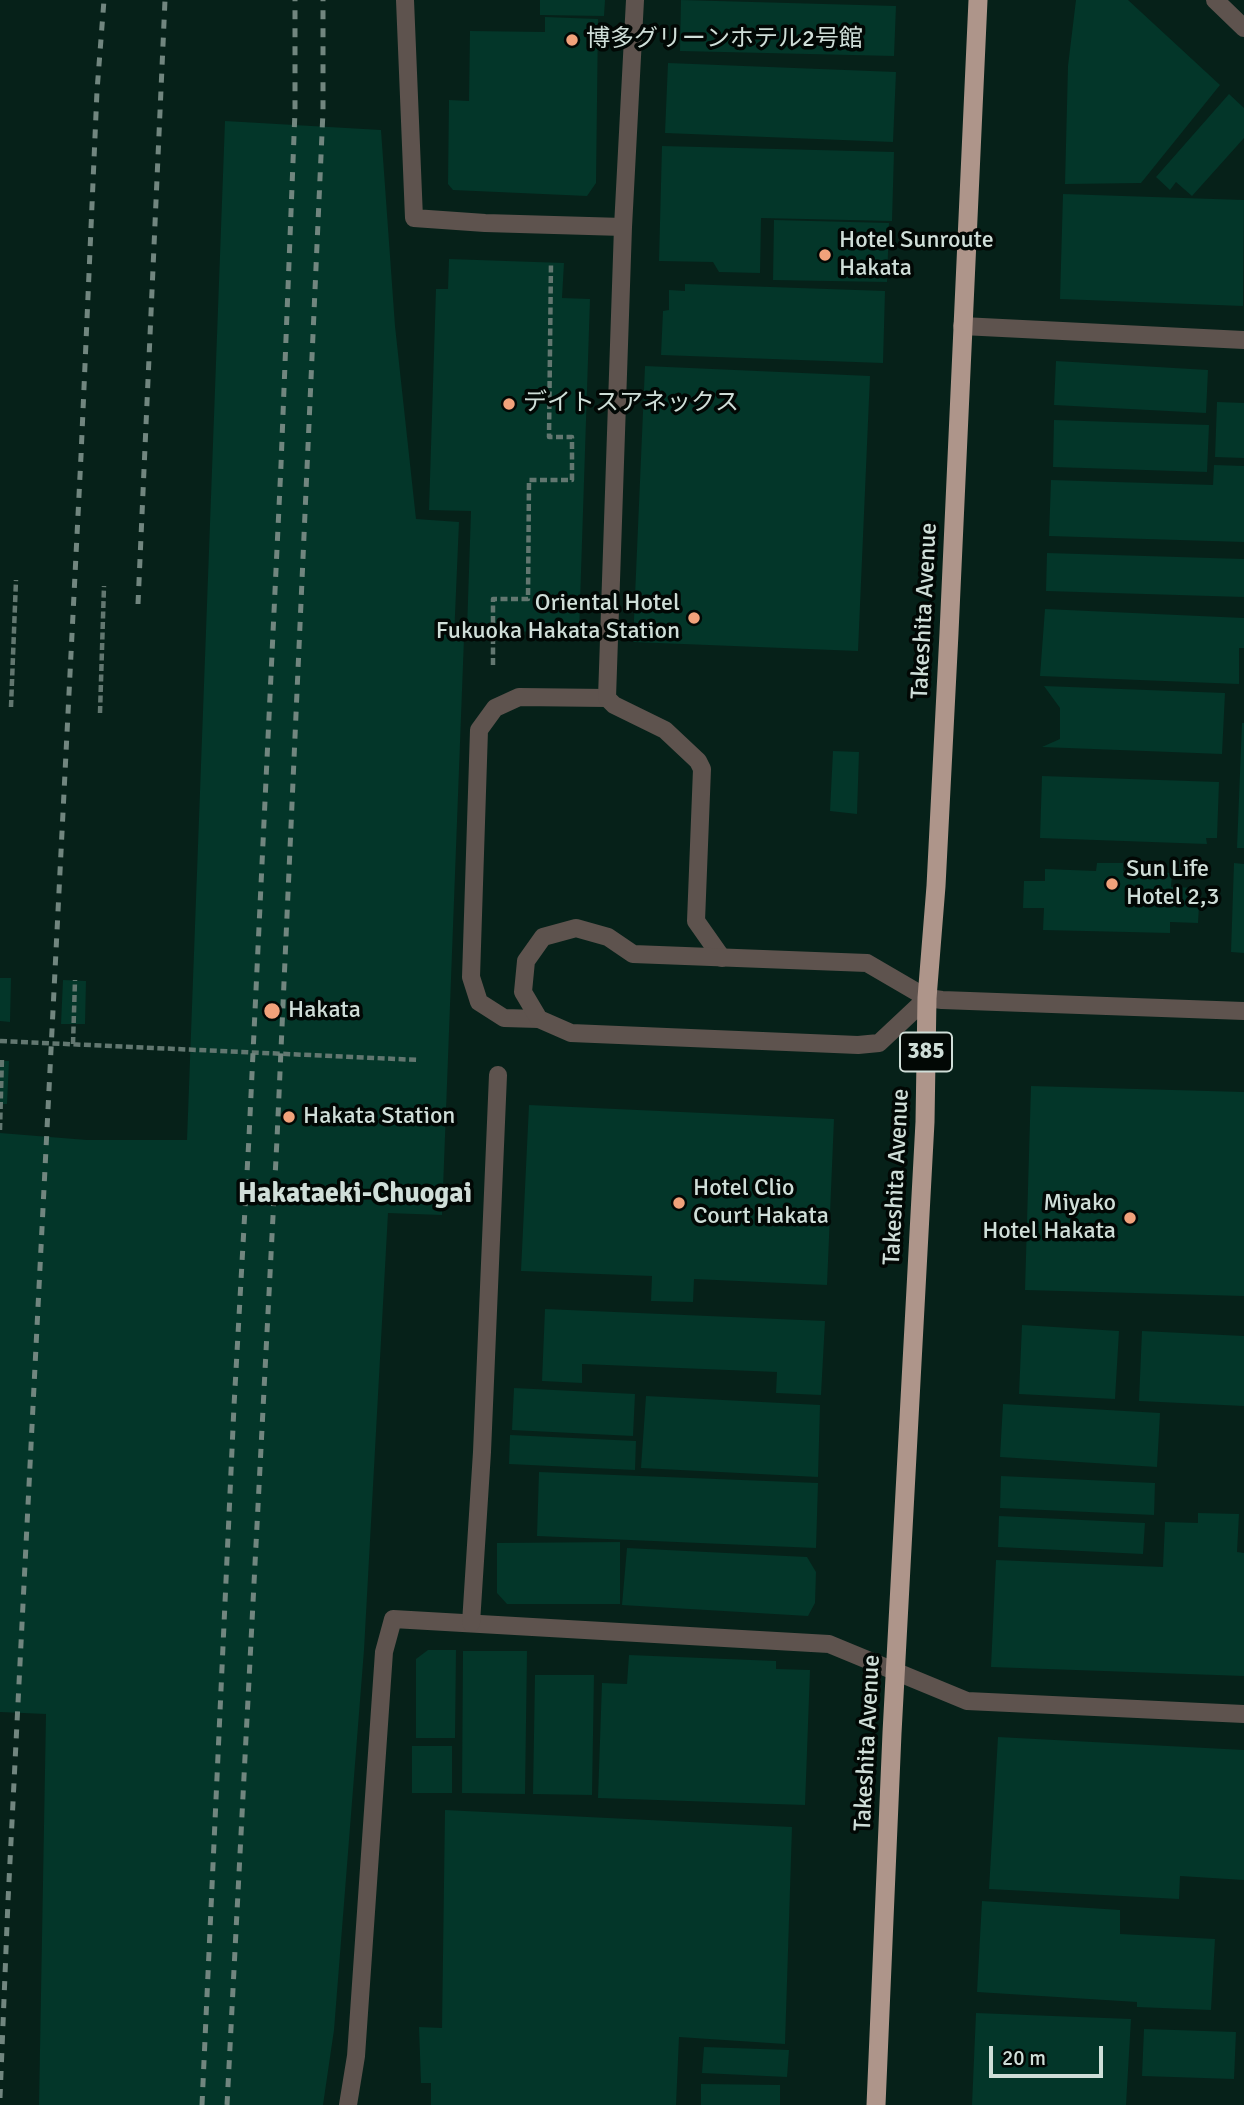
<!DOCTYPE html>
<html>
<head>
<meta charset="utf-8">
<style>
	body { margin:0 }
	#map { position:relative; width:1244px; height:2105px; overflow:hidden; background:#062119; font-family:Signika,sans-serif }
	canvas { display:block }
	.scale { position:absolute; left:989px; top:2046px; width:114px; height:32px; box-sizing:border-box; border:4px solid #cfded8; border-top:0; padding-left:9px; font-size:21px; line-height:24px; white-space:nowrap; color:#cfded8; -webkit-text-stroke:5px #020805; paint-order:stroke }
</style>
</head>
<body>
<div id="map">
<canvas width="1244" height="2105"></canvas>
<div class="scale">20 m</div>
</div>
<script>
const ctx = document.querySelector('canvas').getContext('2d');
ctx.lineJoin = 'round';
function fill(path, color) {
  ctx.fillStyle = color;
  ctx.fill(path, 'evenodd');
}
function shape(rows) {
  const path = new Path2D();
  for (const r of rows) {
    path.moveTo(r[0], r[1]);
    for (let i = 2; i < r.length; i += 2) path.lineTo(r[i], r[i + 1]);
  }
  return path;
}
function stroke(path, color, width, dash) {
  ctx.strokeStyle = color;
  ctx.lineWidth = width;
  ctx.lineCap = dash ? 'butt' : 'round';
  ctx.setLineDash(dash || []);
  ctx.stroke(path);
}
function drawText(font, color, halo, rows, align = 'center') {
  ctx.font = font + ' Signika,"Noto Sans JP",sans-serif';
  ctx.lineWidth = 7;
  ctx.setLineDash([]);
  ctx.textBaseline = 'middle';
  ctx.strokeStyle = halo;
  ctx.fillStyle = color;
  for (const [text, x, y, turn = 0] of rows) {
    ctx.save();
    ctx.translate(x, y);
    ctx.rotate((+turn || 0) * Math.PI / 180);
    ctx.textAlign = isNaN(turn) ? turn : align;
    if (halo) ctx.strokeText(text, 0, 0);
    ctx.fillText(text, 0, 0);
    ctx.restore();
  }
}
const building = shape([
	[540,0,605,0,604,16,540,15],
	[681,0,896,6,894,56,680,51],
	[1076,0,1128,0,1220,85,1141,183,1065,184,1068,66],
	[545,17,598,19,596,183,587,196,453,190,448,184,449,100,469,101,470,31,545,32],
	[668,63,896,72,893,142,665,133],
	[1229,94,1244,108,1244,138,1192,196,1176,182,1170,190,1156,177],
	[225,121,381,130,395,326,416,519,459,522,454,638,464,638,442,1215,388,1213,364,1650,334,2030,323,2105,39,2105,46,1714,0,1712,0,1133,87,1140,187,1140],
	[662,146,894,152,892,221,761,218,760,273,719,272,713,262,659,261],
	[1063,194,1244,200,1243,306,1060,299],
	[774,220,889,223,887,282,773,280],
	[449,259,564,263,562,298,590,299,579,633,467,630,471,511,429,510,436,289,448,289],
	[685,284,885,291,883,363,661,355,663,311,669,310,669,290,685,291],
	[1056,361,1208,370,1206,413,1054,405],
	[645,366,870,376,858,651,633,642],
	[1217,402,1244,403,1244,458,1215,457],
	[1054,420,1209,425,1207,472,1053,467],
	[1214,465,1244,466,1244,542,1049,536,1051,480,1213,485],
	[1047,553,1244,559,1244,597,1046,591],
	[1045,609,1244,618,1244,648,1239,648,1239,684,1040,676],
	[1044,686,1225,693,1222,754,1042,747,1060,739,1060,708],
	[1242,723,1244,723,1244,848,1237,848],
	[833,751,859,752,857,814,830,811],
	[1042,776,1219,782,1217,838,1206,838,1207,844,1040,838],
	[1097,863,1123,863,1123,871,1172,873,1171,887,1200,888,1198,923,1170,922,1170,933,1043,930,1044,908,1023,908,1024,881,1045,881,1045,869,1096,871],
	[1234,863,1244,864,1244,953,1231,952],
	[0,978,11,978,10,1022,0,1021],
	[63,980,86,981,85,1024,61,1024],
	[0,1061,9,1061,7,1104,0,1104],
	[1031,1086,1244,1092,1244,1296,1025,1290],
	[529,1105,834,1119,827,1285,694,1279,693,1302,651,1301,652,1276,521,1271],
	[545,1309,825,1321,821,1395,776,1393,777,1372,582,1364,582,1383,542,1381],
	[1022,1325,1119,1331,1115,1399,1019,1394],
	[1142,1331,1244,1336,1244,1406,1139,1401],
	[514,1388,635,1394,633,1436,512,1430],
	[646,1396,820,1405,818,1477,641,1468],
	[1003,1404,1160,1413,1157,1467,1000,1457],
	[510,1435,636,1441,635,1470,509,1464],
	[539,1472,818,1483,816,1548,537,1536],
	[1001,1476,1155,1483,1154,1515,1000,1508],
	[1198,1513,1239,1514,1237,1552,1244,1553,1244,1676,991,1667,996,1560,1163,1567,1165,1522,1198,1523],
	[999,1516,1145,1523,1143,1554,998,1547],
	[620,1542,620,1604,507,1604,497,1593,497,1543],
	[627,1548,807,1557,816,1572,815,1603,808,1616,622,1605],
	[428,1650,456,1650,455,1738,416,1738,416,1659],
	[463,1651,527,1651,525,1794,462,1793],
	[629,1655,776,1661,776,1669,810,1670,805,1805,598,1798,602,1683,627,1684],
	[535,1675,594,1675,592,1795,533,1794],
	[998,1737,1244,1750,1244,1880,1180,1876,1179,1899,989,1889],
	[412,1746,452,1746,452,1793,412,1793],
	[445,1810,792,1827,785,2044,679,2037,676,2105,431,2105,431,2083,421,2083,419,2027,442,2028],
	[982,1901,1120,1910,1120,1934,1215,1939,1211,2010,1137,2007,1137,2002,977,1992],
	[976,2013,1131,2019,1126,2105,972,2105],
	[1144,2029,1236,2032,1234,2079,1142,2076],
	[704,2047,789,2050,787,2077,702,2073],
	[701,2084,780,2085,780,2105,701,2105]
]);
const path = shape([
	[493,665,493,599,528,599,529,480,572,480,572,437,549,437,551,262],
	[11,707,16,580],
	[100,713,104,586],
	[0,1041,419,1060],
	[73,1044,75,980],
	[0,1130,2,1057]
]);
const service = shape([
	[539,1019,504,1018,479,1002,471,977,479,730,495,708,519,697,607,698]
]);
const minor = shape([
	[405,0,414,218,485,223,623,227],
	[635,0,623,227,607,698,614,705,665,730,698,761,702,769,696,921,722,958],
	[348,2105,356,2056,384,1652,393,1619,829,1644,967,1701,1244,1714]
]);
const tertiary = shape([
	[1215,0,1244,28],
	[962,326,1244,340],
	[927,998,879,1043,858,1045,571,1033,539,1019,523,992,526,961,543,937,576,928,608,937,633,954,867,963,927,998,942,1000,1244,1011],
	[471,1623,482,1452,498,1075]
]);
const trunk = shape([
	[876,2105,892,1733,925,1122,927,998,936,886,949,633,978,0]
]);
const rail = shape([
	[138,604,165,0],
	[0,2098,8,1901,81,456,97,91,104,0],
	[202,2105,234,1406,249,1137,281,465,295,111,295,0],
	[227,2105,277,1139,323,111,323,0]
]);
const markers = [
	[572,40,7,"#f1a27b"],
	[825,255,7,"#f1a27b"],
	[509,404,7,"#f1a27b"],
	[694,618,7,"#f1a27b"],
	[1112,884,7,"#f1a27b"],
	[272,1011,9,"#f1a27b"],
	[289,1117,7,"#f1a27b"],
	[679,1203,7,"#f1a27b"],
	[1130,1218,7,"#f1a27b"]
];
const shields = [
	[926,1052,52]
];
const shieldNames = [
	["385",926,1052]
];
const poiNames = [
	["博多グリーンホテル2号館",586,40],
	["Hotel Sunroute",839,241],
	["Hakata",839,269],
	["デイトスアネックス",523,404],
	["Oriental Hotel",680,604,"right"],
	["Fukuoka Hakata Station",680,632,"right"],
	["Sun Life",1126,870],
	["Hotel 2,3",1126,898],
	["Hakata",288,1011],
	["Hakata Station",303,1117],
	["Hotel Clio",693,1189],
	["Court Hakata",693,1217],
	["Miyako",1116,1204,"right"],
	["Hotel Hakata",1116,1232,"right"]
];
const streetNames = [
	["Takeshita Avenue",925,611,-87],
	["Takeshita Avenue",897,1177,-87],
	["Takeshita Avenue",868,1743,-87]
];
const quarterNames = [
	["Hakataeki-Chuogai",355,1195]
];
fill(building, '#033629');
stroke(path, '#627770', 4.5, [7, 3.5]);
stroke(service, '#5e534e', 18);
stroke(minor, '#5e534e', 18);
stroke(tertiary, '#5e534e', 18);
stroke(trunk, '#ae958a', 19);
stroke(rail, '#71867f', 5, [9, 9]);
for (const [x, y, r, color] of markers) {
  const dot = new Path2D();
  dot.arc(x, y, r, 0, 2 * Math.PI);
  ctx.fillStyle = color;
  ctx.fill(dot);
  stroke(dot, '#020805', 2.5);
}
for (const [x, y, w] of shields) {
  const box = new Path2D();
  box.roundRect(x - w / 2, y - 19.5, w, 39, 5);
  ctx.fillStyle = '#020805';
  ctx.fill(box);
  stroke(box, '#cfded8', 2);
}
drawText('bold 23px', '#cfded8', null, shieldNames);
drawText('24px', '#cfded8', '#020805', poiNames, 'left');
drawText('24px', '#cfded8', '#020805', streetNames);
drawText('bold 28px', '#cfded8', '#020805', quarterNames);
</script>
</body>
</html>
